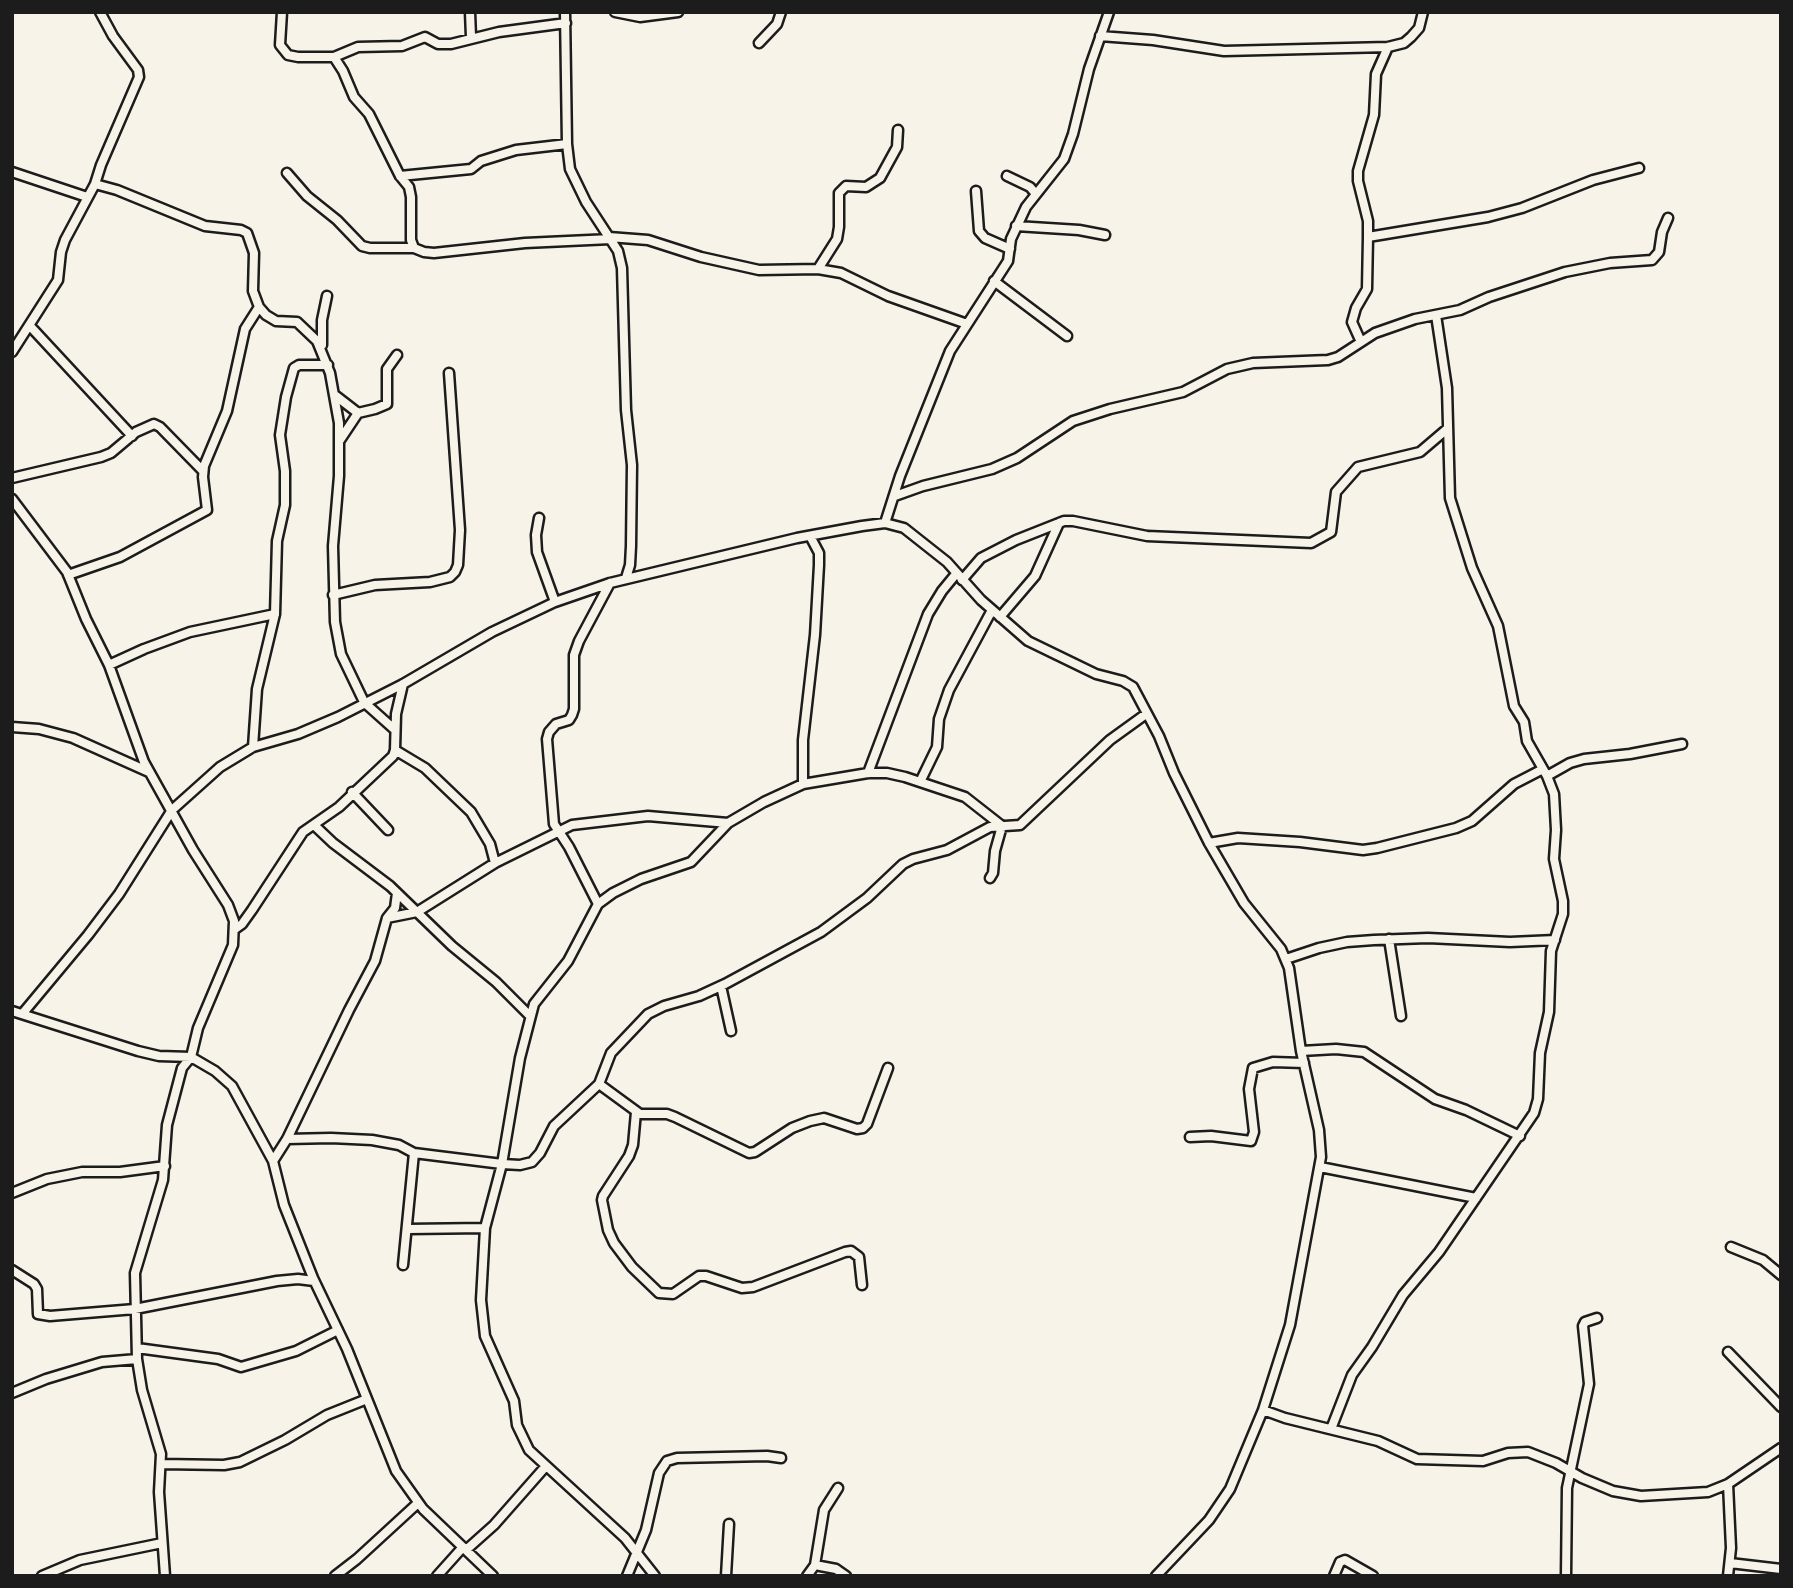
<!DOCTYPE html>
<html>
<head>
<meta charset="utf-8">
<style>
	body { margin:0 }
	#map { position:relative; width:1793px; height:1588px; overflow:hidden; background:#f7f3e8; font-family:"Patrick Hand",sans-serif }
	canvas { display:block }
	.frame { position:absolute; inset:0; border:14px solid #1c1c1c; pointer-events:none }
</style>
</head>
<body>
<div id="map">
<canvas width="1793" height="1588"></canvas>
<div class="frame"></div>
</div>
<script>
const ctx = document.querySelector('canvas').getContext('2d');
ctx.lineJoin = 'round';
function shape(rows) {
  const path = new Path2D();
  for (const r of rows) {
    path.moveTo(r[0], r[1]);
    for (let i = 2; i < r.length; i += 2) path.lineTo(r[i], r[i + 1]);
  }
  return path;
}
function stroke(path, color, width, dash) {
  ctx.strokeStyle = color;
  ctx.lineWidth = width;
  ctx.lineCap = dash ? 'butt' : 'round';
  ctx.setLineDash(dash || []);
  ctx.stroke(path);
}
const street = shape([
	[282,12,280,45,288,55,298,57,334,57,358,47,402,46,425,37,438,44,451,44,499,32,566,23],
	[470,12,471,37],
	[565,12,567,144,570,169,586,202,618,251,622,268,626,410,632,465,631,546,630,565,626,578],
	[615,12,640,17,678,12],
	[1100,36,1153,40,1224,51,1388,47,1404,43,1411,37,1419,28,1423,12],
	[759,43,777,24,781,12],
	[334,57,343,71,354,97,369,114,400,176,409,187,411,197,411,240,414,248,424,252,434,253,525,243,611,239],
	[12,172,87,197],
	[287,173,307,196,337,220,362,246,370,248,414,248],
	[400,176,471,169,481,161,516,150,567,144],
	[1007,176,1030,187,1036,194],
	[95,184,117,190,205,226,241,230,247,233,254,253,253,291,259,307,266,315,276,321,297,322,317,341,330,373,339,423,339,476,333,546,335,622,341,654,365,704],
	[976,191,979,231,985,238,1010,249],
	[1016,226,1079,230,1105,235],
	[609,237,648,240,701,257,759,270,818,269,841,273,888,296,967,324],
	[1368,237,1488,217,1522,208,1593,180,1639,168],
	[818,269,837,239,839,227,839,193,846,186,866,187,880,178,897,147,898,130],
	[994,281,1067,336],
	[30,326,132,436],
	[1361,342,1352,322,1356,308,1367,289,1368,237,1368,221,1358,181,1358,171,1374,115,1376,74,1388,47],
	[322,345,322,320,327,296],
	[12,352,58,280,61,252,65,240,95,184,101,165,139,77,138,70,113,36,100,12],
	[336,396,358,413],
	[340,440,358,413,375,409,387,404,387,369,397,355],
	[12,478,101,457,111,453,136,432,154,424,160,427,203,471],
	[895,496,923,486,992,469,1017,458,1073,421,1110,409,1183,392,1227,369,1253,363,1328,360,1338,357,1375,333,1415,319,1460,310,1489,297,1565,272,1610,263,1652,260,1659,252,1662,232,1668,218],
	[12,499,67,572,86,619,109,665,144,762,193,850,228,905,234,921,233,945,198,1028,191,1057,182,1068,167,1125,163,1180,135,1273,137,1359,142,1390,161,1454,159,1492,165,1576],
	[539,518,536,535,537,552,555,602],
	[885,523,900,476,950,351,1008,261,1011,239,1026,207,1064,159,1073,134,1089,69,1109,12],
	[68,575,120,557,207,510,203,477,204,466,227,411,245,329,259,307],
	[962,580,981,558,1016,540,1064,521,1073,521,1147,536,1311,543,1331,532,1336,492,1358,467,1420,452,1447,429],
	[333,595,375,585,430,582,450,577,455,572,458,565,460,530,449,373],
	[1000,617,1035,576,1059,523],
	[109,665,144,649,190,632,275,614],
	[366,704,394,729],
	[12,727,39,729,73,738,149,772],
	[253,747,257,689,275,614,277,541,285,505,285,471,280,435,286,397,294,368,299,365,328,365],
	[395,750,425,768,471,812,490,844,495,863],
	[868,773,928,614,942,591,956,574],
	[1547,776,1570,763,1584,759,1630,754,1682,744],
	[920,782,937,747,939,719,949,690,992,610],
	[803,784,803,740,815,635,819,565,819,553,810,536],
	[352,792,388,830],
	[314,825,333,843,390,886,452,946,496,982,530,1016],
	[1209,843,1238,838,1300,842,1363,850,1377,848,1456,828,1472,821,1514,784,1543,769],
	[598,904,569,847,554,824,547,739,549,732,556,724,569,720,572,715,574,709,574,655,579,641,610,583],
	[387,918,395,908,397,893],
	[235,929,242,924,252,910,303,832,339,807,393,756,395,750,396,714,403,684],
	[1389,939,1401,1016],
	[1286,959,1319,948,1347,942,1374,940,1428,938,1510,942,1555,940],
	[721,986,731,1031],
	[12,1011,138,1051,159,1056,191,1057,215,1071,232,1086,273,1161,284,1205,313,1278,347,1349,396,1471,423,1509,493,1576],
	[23,1013,88,935,119,894,172,810,220,767,253,747,298,734,338,717,403,684,492,632,555,602,610,583,797,538,862,526,885,523,904,528,947,562,981,600,1028,641,1096,674,1123,681,1133,687,1159,736,1174,773,1209,843,1244,903,1281,949,1289,968,1301,1051,1319,1130,1321,1157,1290,1325,1263,1410,1230,1489,1209,1520,1156,1576],
	[1301,1051,1336,1049,1364,1052,1435,1099,1466,1110,1520,1136],
	[599,1084,640,1114,667,1114,675,1117,749,1153,755,1152,792,1128,810,1121,824,1118,857,1129,863,1128,867,1124,888,1068],
	[636,1112,633,1145,629,1156,603,1196,602,1200,608,1230,614,1243,632,1267,659,1293,673,1294,699,1276,706,1276,742,1288,753,1287,845,1252,851,1251,859,1257,862,1285],
	[1190,1137,1211,1136,1251,1141,1254,1132,1249,1089,1253,1068,1273,1062,1304,1063],
	[287,1139,331,1138,372,1140,399,1145,414,1153,502,1164,520,1165,532,1162,540,1153,554,1126,599,1084,611,1053,648,1014,664,1006,699,996,725,984,821,932,867,898,903,864,913,859,947,850,990,827,1020,825,1110,740,1146,714],
	[273,1161,287,1139,349,1010,375,961,387,918,417,912,495,863,572,825,648,816,728,823],
	[1320,1167,1476,1198],
	[12,1193,47,1179,82,1172,120,1172,165,1166],
	[408,1229,485,1228],
	[1731,1247,1763,1260,1781,1275],
	[403,1265,414,1153],
	[12,1270,34,1284,37,1289,38,1314,50,1316,135,1309,277,1281,298,1279,314,1281],
	[137,1348,218,1359,241,1367,296,1351,338,1330],
	[1728,1352,1781,1407],
	[12,1393,46,1379,102,1362,137,1359],
	[1263,1410,1285,1418,1378,1441,1417,1459,1483,1461,1508,1453,1528,1452,1556,1463,1582,1478,1613,1491,1641,1496,1708,1492,1728,1484,1781,1448],
	[1331,1429,1352,1375,1372,1347,1403,1295,1439,1252,1534,1113,1538,1099,1540,1053,1549,1012,1551,951,1563,914,1563,901,1554,859,1556,830,1554,794,1547,776,1527,741,1524,722,1514,706,1498,626,1472,568,1450,498,1447,388,1436,315],
	[161,1464,224,1465,240,1462,285,1440,327,1415,367,1399],
	[1728,1484,1731,1548,1728,1576],
	[466,1550,494,1525,546,1466],
	[1730,1563,1781,1569],
	[815,1565,824,1510,838,1488],
	[42,1576,80,1560,162,1543],
	[335,1576,357,1559,418,1503],
	[437,1576,463,1547],
	[627,1576,646,1530,659,1473,667,1461,677,1458,767,1456,781,1458],
	[655,1576,625,1538,529,1450,517,1425,514,1401,485,1336,481,1300,485,1228,502,1164,520,1058,534,1004,568,961,598,904,613,893,641,879,691,862,728,823,764,802,803,784,868,773,887,773,905,777,965,797,1002,826,995,851,993,873,990,878],
	[726,1576,729,1524],
	[807,1576,815,1565,836,1569,846,1576],
	[1334,1576,1340,1562,1345,1560,1373,1576],
	[1566,1576,1567,1488,1589,1384,1583,1326,1585,1322,1597,1318]
]);
stroke(street, '#1c1c1c', 13);
stroke(street, '#f7f3e8', 8);
</script>
</body>
</html>
